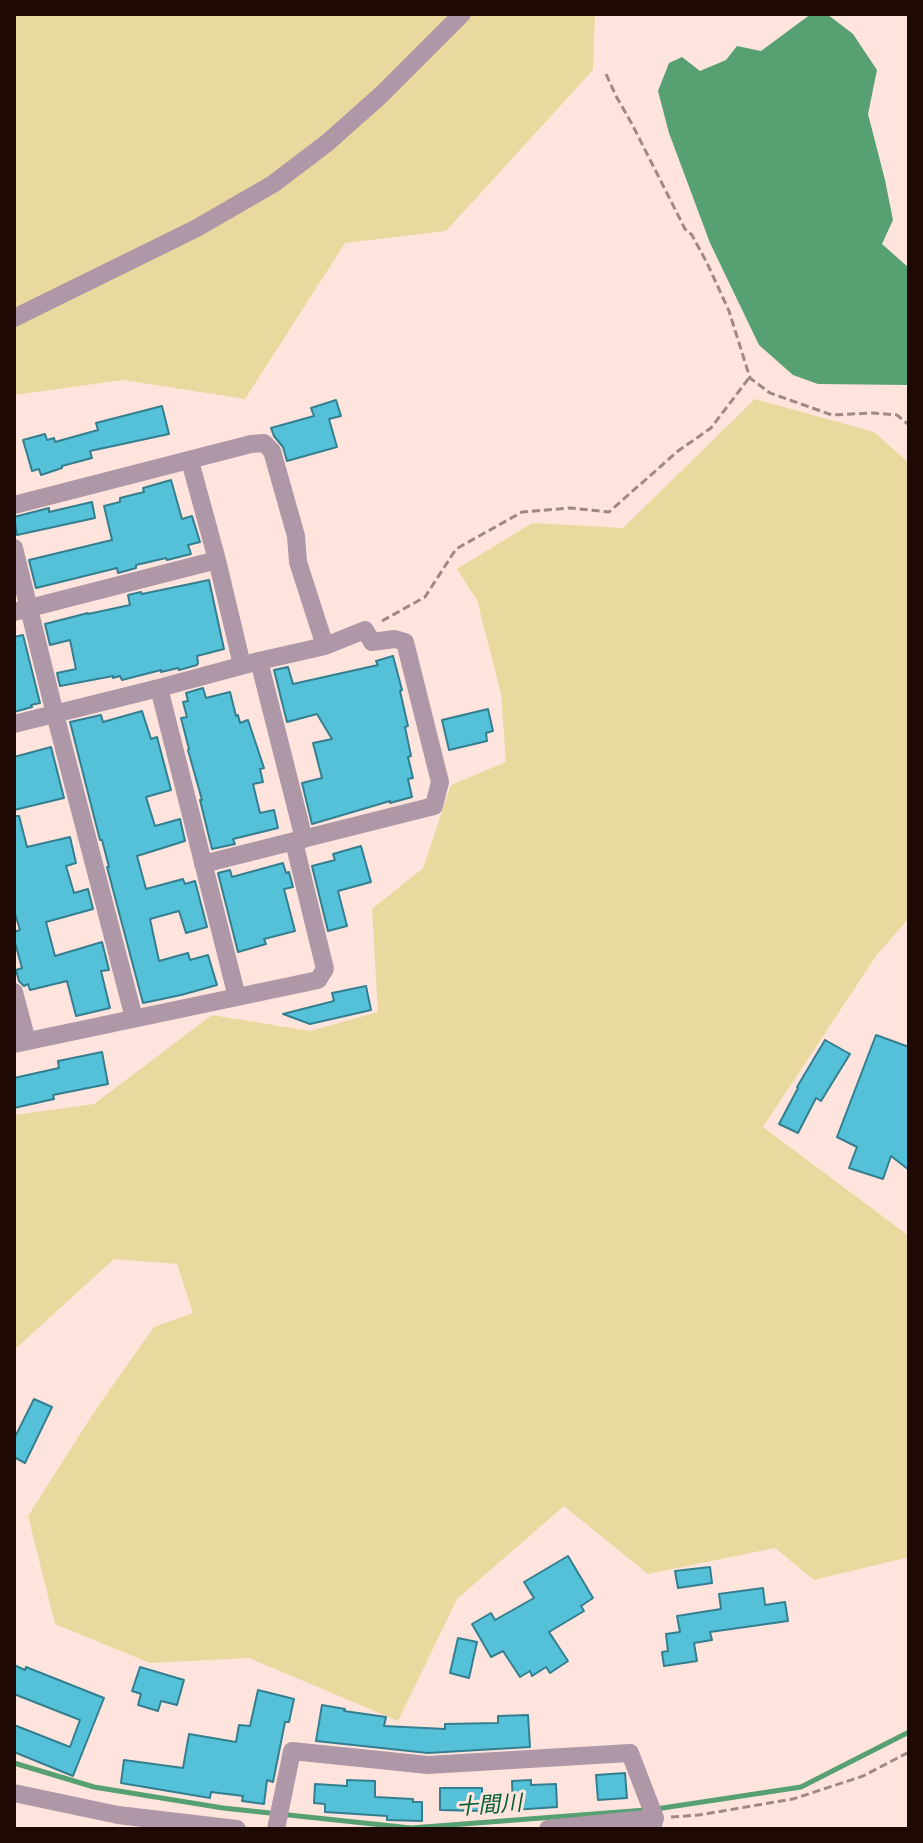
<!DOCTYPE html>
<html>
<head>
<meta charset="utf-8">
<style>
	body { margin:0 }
	#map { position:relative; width:923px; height:1843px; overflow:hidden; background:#ffe4dd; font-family:"PT Sans Narrow",sans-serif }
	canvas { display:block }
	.frame { position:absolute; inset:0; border:16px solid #1e0905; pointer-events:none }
</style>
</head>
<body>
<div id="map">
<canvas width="923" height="1843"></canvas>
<div class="frame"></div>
</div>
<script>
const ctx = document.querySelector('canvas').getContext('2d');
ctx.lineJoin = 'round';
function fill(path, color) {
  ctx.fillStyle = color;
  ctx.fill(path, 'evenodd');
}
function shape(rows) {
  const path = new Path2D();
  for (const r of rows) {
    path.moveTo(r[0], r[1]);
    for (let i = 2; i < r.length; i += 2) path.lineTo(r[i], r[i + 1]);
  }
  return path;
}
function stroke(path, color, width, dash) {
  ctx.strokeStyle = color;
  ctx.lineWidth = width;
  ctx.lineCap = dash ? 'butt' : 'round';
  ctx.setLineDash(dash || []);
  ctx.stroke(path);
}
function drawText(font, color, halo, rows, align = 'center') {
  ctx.font = font + ' "PT Sans Narrow","Noto Sans JP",sans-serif';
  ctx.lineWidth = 6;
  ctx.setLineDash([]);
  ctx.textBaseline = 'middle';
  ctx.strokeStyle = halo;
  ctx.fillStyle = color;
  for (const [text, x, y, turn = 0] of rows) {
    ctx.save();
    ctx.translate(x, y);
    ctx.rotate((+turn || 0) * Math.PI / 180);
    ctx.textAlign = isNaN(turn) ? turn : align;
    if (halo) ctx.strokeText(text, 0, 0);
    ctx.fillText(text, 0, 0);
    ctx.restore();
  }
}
const green = shape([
	[14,14,595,14,593,70,446,231,345,243,245,399,123,380,14,395],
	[755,399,874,432,909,463,909,918,876,956,763,1127,909,1236,909,1557,814,1580,775,1548,648,1574,564,1506,457,1599,398,1721,249,1658,150,1663,55,1624,28,1516,94,1412,154,1327,193,1313,177,1264,114,1259,14,1350,14,1115,94,1104,212,1015,310,1031,378,1012,372,909,423,868,451,785,506,762,501,694,477,600,457,569,532,523,623,528]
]);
const water = shape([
	[811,14,827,14,853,34,877,70,868,114,885,180,893,220,882,244,909,268,909,385,818,384,793,375,759,345,710,243,669,133,658,91,669,63,682,57,700,71,726,60,737,46,761,51]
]);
const stream = shape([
	[14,1763,94,1787,223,1808,411,1828,646,1810],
	[656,1809,801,1787,909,1732]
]);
const building = shape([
	[336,400,341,416,329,419,337,447,287,461,283,447,274,436,271,428,314,416,311,408,336,400],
	[162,406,169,434,90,451,92,458,62,466,62,468,41,475,39,469,32,471,23,440,45,434,47,440,54,438,55,442,98,430,96,423,162,406],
	[171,480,182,519,192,516,200,542,188,545,191,554,167,560,166,558,136,565,136,568,118,573,117,568,36,588,29,560,112,540,104,506,120,502,120,498,144,492,143,488,171,480],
	[92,502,95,518,17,535,14,517,49,508,49,512,92,502],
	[209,580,224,649,197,656,198,663,197,665,179,670,178,668,161,672,161,670,122,680,120,676,113,678,113,676,60,686,57,673,76,669,70,640,50,645,45,624,88,613,88,614,130,605,128,595,141,592,142,594,209,580],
	[23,635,40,703,31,705,32,707,14,712,14,637,23,635],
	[393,656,402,690,400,691,408,726,405,727,411,756,408,757,413,778,408,779,412,797,390,803,390,801,312,824,302,783,322,778,313,743,332,739,317,714,287,722,274,670,288,667,293,684,378,665,376,661,393,656],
	[203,688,206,698,230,692,236,716,238,715,240,723,248,720,264,768,260,769,263,782,253,784,260,813,274,810,278,828,233,839,235,844,212,849,200,800,202,800,188,750,189,749,181,718,187,717,183,702,188,701,186,693,203,688],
	[488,709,493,731,486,733,487,741,449,750,442,720,488,709],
	[142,711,151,739,157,737,171,790,146,797,155,826,180,819,185,841,137,856,146,889,183,879,185,884,195,881,207,927,186,933,179,911,150,919,159,961,188,953,190,960,208,955,217,985,181,995,143,1003,107,867,109,867,102,840,100,840,70,722,101,715,103,722,142,711],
	[51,747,64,798,14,810,14,757,51,747],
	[14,816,19,816,27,847,70,837,76,863,66,866,74,893,88,889,93,909,46,922,55,956,102,942,109,970,101,971,110,1008,76,1016,67,981,30,990,28,984,24,986,19,981,16,970,22,968,14,939,14,932,20,930,14,910,14,816],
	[361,846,371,882,338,891,347,926,328,931,312,866,335,860,333,854,361,846],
	[283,863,286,873,289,872,293,887,284,889,295,931,264,939,266,944,238,952,218,873,230,870,232,877,283,863],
	[366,986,371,1010,310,1024,283,1014,334,1001,332,993,366,986],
	[876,1035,909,1047,909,1170,891,1156,883,1179,849,1168,857,1147,837,1137,876,1035],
	[825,1040,850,1054,821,1101,816,1098,798,1133,779,1124,798,1088,797,1087,825,1040],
	[102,1052,108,1084,53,1095,54,1099,14,1108,14,1078,59,1068,58,1061,102,1052],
	[34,1399,52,1407,25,1463,14,1457,14,1439,34,1399],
	[568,1556,593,1598,581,1606,584,1611,549,1632,568,1661,550,1673,546,1667,532,1676,530,1671,520,1677,503,1651,491,1657,472,1624,491,1613,495,1620,534,1598,524,1582,568,1556],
	[710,1567,712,1583,678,1588,675,1571,710,1567],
	[763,1588,765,1605,785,1602,788,1621,710,1632,712,1640,694,1643,697,1661,664,1666,662,1652,668,1651,666,1634,680,1632,677,1616,721,1609,719,1594,763,1588],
	[458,1638,477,1642,469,1678,450,1673,458,1638],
	[14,1665,25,1670,26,1667,104,1698,73,1776,14,1752,14,1725,70,1747,80,1720,14,1694,14,1665],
	[140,1667,184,1680,177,1705,161,1701,158,1711,138,1705,141,1694,132,1691,140,1667],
	[258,1690,294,1699,289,1722,285,1722,273,1782,267,1780,264,1804,242,1801,243,1796,211,1792,210,1798,121,1783,124,1760,183,1768,189,1734,236,1742,239,1725,250,1726,258,1690],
	[322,1705,345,1709,344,1711,386,1717,384,1726,445,1729,445,1724,498,1723,498,1716,528,1715,530,1747,428,1753,316,1741,322,1705],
	[625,1773,627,1798,598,1800,596,1775,625,1773],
	[347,1780,375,1781,375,1797,413,1799,413,1802,422,1802,422,1821,387,1820,387,1816,325,1812,325,1804,314,1803,315,1784,347,1786,347,1780],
	[531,1780,531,1785,556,1784,557,1807,513,1810,512,1781,531,1780],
	[440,1788,482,1788,482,1811,440,1810,440,1788]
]);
const path = shape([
	[606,74,616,96,632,124,685,229,692,235,707,263,729,311,750,378,770,393,832,415,873,413,897,415,909,425],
	[382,621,425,597,456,549,522,512,571,508,609,512,678,451,711,428,749,378],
	[671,1817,699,1815,793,1799,863,1776,909,1752]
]);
const minor = shape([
	[14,318,195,229,273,184,327,143,381,95,462,14],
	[190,461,217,560,242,665],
	[14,505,251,444,264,443,272,451,296,536,298,562,325,646],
	[14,548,55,714,134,1018],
	[14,612,217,560],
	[259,661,304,839],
	[159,688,237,997],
	[14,724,159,688,259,661,325,646,365,630,372,642,395,639,405,642,440,782,434,806,203,864],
	[14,992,27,1041],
	[14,1044,318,980,325,969,294,842],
	[14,1793,118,1815,237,1829],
	[276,1829,292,1751,428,1765,630,1753,655,1818,652,1829],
	[548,1829,655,1818]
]);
const waterNames = [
	["十間川",489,1806,-4]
];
fill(green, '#e9d99e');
fill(water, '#56a071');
stroke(stream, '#56a071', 5);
fill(building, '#55c1d9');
stroke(building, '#337f8f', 2);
stroke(path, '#a18983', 3, [8, 4]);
stroke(minor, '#ae98a8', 18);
drawText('italic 22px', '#005e32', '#ffe4dd', waterNames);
</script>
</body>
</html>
